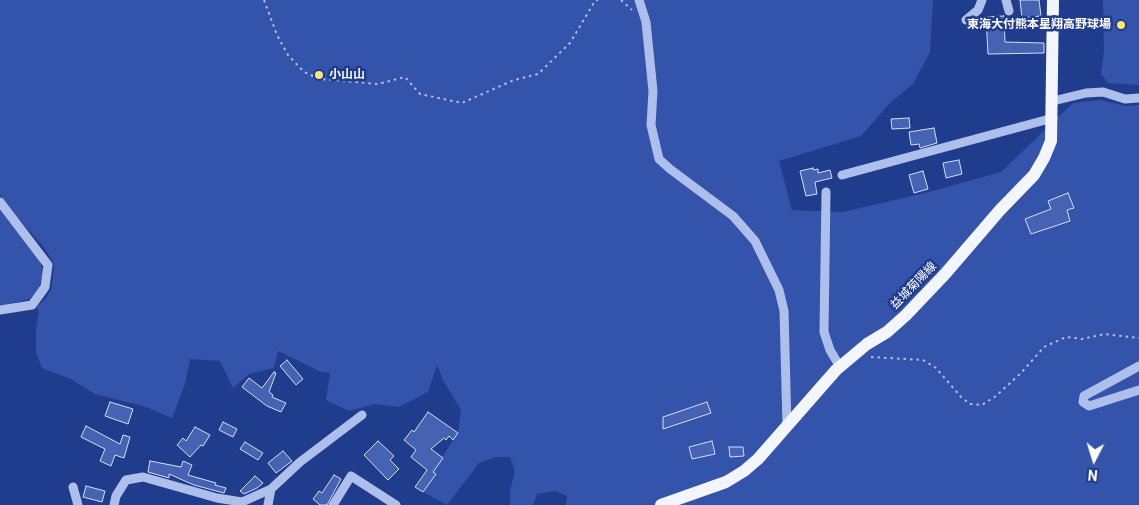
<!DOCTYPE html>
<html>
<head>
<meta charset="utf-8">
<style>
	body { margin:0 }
	#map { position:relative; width:1139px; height:505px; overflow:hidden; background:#203c8d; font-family:Roboto,sans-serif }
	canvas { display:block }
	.north { position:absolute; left:1069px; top:435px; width:50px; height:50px; -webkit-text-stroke:4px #203c8d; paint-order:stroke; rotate:185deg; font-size:14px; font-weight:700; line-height:20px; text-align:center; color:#fff }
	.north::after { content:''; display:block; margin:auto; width:18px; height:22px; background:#fff; clip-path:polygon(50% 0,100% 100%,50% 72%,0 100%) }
</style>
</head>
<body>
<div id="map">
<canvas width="1139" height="505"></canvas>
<div class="north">N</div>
</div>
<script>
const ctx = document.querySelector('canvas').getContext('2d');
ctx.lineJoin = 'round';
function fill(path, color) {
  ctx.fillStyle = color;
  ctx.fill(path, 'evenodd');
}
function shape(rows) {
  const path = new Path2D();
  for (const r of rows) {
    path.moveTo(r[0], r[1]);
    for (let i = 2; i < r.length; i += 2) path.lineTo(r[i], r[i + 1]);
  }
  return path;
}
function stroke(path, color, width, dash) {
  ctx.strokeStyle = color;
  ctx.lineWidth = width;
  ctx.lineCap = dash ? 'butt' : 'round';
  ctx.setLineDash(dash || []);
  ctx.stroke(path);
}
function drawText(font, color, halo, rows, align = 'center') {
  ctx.font = font + ' Roboto,"Noto Sans JP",sans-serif';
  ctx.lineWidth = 5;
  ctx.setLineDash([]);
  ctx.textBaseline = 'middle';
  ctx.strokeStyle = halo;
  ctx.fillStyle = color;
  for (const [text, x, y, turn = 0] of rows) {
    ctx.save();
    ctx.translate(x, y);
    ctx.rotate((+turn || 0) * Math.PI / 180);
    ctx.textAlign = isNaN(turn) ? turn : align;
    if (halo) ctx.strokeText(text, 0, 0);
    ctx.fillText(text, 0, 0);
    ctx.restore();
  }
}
const green = shape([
	[0,0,933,0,930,52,913,84,890,103,861,136,779,161,792,210,843,212,929,192,1001,172,1073,103,1100,100,1126,106,1139,105,1139,505,566,505,567,496,556,491,537,494,533,505,510,505,510,491,515,471,510,457,495,457,479,463,447,505,423,492,437,465,458,433,461,410,443,380,437,365,428,392,399,407,375,404,349,411,326,400,330,373,321,372,278,351,274,368,249,374,233,388,220,361,190,359,185,384,172,418,146,407,95,394,71,379,42,368,36,353,36,329,39,312,37,307,45,299,51,290,54,268,53,262,43,246,15,215,0,195],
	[1103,0,1139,0,1139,85,1108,83,1101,74,1104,51],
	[0,210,40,259,43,274,38,291,29,299,0,307]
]);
const building = shape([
	[1020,0,1039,0,1041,16,1022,18,1020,0],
	[1004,16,1005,42,1044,43,1044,53,988,54,986,17,1004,16],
	[909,118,910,128,892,129,891,119,909,118],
	[934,128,937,143,920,148,919,144,911,145,909,132,934,128],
	[959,160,962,174,946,178,943,163,959,160],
	[813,168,813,170,818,169,818,173,830,170,832,178,815,182,817,194,806,196,800,171,813,168],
	[923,171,928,189,914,193,909,175,923,171],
	[1068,193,1074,208,1067,210,1070,221,1031,234,1025,219,1051,209,1048,201,1068,193],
	[287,360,303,379,296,385,280,366,287,360],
	[274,372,276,373,269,392,273,395,272,397,286,403,281,412,267,406,242,387,249,378,262,388,274,372],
	[110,402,133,409,128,424,105,416,110,402],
	[707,402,711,413,663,429,663,417,707,402],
	[428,412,458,433,453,440,449,436,446,440,444,438,431,449,443,458,433,472,436,474,423,492,415,487,427,470,411,457,416,450,404,440,412,430,414,432,428,412],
	[223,422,237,429,233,437,219,430,223,422],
	[86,426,120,444,123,435,130,437,124,458,115,455,111,466,100,461,105,449,81,437,86,426],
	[195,427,210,435,203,446,201,445,190,457,177,445,183,438,186,441,195,427],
	[378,441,394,456,390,460,399,469,388,480,364,455,378,441],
	[712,441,715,454,692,459,689,447,712,441],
	[245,442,263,453,258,460,240,449,245,442],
	[729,447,743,447,744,456,730,457,729,447],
	[283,451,292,461,276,473,268,463,283,451],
	[150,461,181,467,183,461,192,465,188,475,216,483,215,485,226,488,224,493,194,485,169,474,169,478,148,472,150,461],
	[334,475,341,479,327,505,320,505,313,499,319,491,322,493,334,475],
	[255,476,263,483,257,488,244,494,240,491,255,476],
	[86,486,105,491,102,502,83,497,86,486]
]);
const path = shape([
	[264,0,277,35,288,55,304,72,320,79,378,84,405,77,420,94,462,103,514,80,538,74,570,43,595,1,598,0],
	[621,0,632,10],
	[871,357,923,360,936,368,961,397,970,404,982,405,996,396,1021,373,1044,347,1066,337,1082,339,1105,334,1139,338]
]);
const minor = shape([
	[639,0,646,22,653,91,651,125,659,159,670,169,733,216,755,241,779,290,784,311,787,427],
	[1006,0,1009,11],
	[966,20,978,10,982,0],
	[1053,101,1086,93,1103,92,1125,99,1139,98],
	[842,175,1053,118],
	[826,192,824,332,830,350,840,367],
	[0,202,48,265,45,287,32,305,0,310],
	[1139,366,1084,396,1083,402,1089,406,1139,390],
	[73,487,78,505],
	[114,505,116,496,126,480,143,477,217,498,242,502,271,489,300,462,362,415],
	[268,505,271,489],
	[333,505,351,476,396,505]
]);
const major = shape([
	[661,505,726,482,744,471,758,459,836,370,867,344,887,332,906,315,945,274,1000,210,1034,175,1044,158,1051,141,1053,0]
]);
const markers = [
	[1121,25,5,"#f9ea6f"],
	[319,75,5,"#f9ea6f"]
];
const poiNames = [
	["東海大付熊本星翔高野球場",1111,25],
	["小山山",329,75,"left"]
];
const streetNames = [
	["益城菊陽線",914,286,-46]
];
fill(green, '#3454ab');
fill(building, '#4562b3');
stroke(building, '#d4def9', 1);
stroke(path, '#aebfec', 2, [2.5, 4]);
stroke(minor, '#aebfec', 9);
stroke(major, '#f4f6ff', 12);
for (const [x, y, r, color] of markers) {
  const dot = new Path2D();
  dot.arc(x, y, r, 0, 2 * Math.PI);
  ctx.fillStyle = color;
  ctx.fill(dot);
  stroke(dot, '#203c8d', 2);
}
drawText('bold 12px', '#fff', '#203c8d', poiNames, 'right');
drawText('12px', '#fff', '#203c8d', streetNames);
</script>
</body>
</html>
